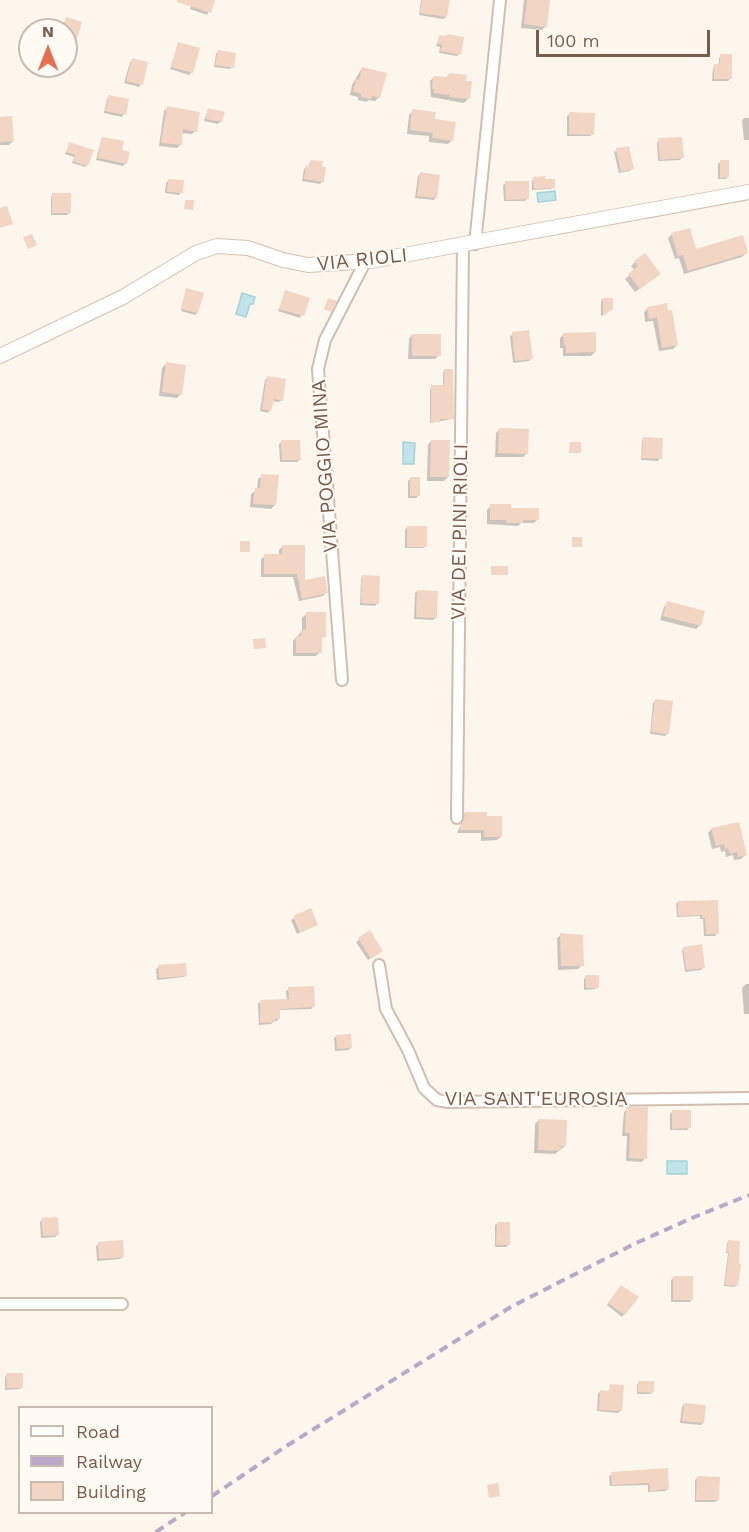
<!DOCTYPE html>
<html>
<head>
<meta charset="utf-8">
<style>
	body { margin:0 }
	#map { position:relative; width:749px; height:1532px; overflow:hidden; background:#fdf6ec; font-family:"Work Sans",sans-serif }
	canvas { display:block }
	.legend { position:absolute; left:18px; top:1406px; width:195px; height:108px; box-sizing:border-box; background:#fffaf3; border:2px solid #cabbb1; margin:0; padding:8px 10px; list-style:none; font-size:18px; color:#7a5c4d }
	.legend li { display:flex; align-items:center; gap:12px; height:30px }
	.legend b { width:30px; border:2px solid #cabbb1 }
	.north { position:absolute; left:18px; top:18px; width:60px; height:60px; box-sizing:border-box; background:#fffaf3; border:2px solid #cabbb1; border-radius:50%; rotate:0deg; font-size:16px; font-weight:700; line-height:24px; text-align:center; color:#7a5c4d }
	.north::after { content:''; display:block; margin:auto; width:21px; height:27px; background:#e76f51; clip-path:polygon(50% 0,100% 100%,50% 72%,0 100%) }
	.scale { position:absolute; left:536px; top:30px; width:174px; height:27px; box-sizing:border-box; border:3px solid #7a5c4d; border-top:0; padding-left:8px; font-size:18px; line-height:21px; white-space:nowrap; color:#7a5c4d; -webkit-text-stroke:4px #fffaf3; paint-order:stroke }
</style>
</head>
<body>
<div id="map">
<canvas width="749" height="1532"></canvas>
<ul class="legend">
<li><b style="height:8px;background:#fff"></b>Road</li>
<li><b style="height:8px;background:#b9a8c9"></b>Railway</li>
<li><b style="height:16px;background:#f3d5c3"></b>Building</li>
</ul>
<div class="north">N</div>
<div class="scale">100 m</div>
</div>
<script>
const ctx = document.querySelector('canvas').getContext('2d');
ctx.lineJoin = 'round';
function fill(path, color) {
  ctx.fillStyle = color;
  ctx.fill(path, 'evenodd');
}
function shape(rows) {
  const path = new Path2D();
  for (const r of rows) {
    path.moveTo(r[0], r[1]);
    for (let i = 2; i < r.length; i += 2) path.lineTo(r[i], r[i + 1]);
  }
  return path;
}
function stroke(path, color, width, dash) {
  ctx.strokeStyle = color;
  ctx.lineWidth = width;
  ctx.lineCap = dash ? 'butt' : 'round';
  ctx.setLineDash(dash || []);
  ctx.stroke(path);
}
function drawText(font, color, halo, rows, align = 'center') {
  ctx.font = font + ' "Work Sans",sans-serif';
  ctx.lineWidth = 4.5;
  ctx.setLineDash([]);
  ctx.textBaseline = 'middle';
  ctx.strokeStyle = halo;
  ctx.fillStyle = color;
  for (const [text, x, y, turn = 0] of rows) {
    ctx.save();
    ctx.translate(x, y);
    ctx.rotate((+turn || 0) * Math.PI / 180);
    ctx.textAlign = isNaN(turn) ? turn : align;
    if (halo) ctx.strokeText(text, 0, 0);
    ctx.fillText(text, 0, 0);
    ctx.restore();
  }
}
const water = shape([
	[555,191,556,200,538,202,537,193,555,191],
	[242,293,255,297,253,304,250,304,246,317,236,314,242,293],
	[403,442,415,443,414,464,403,464,403,442],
	[667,1161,687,1161,687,1174,667,1174,667,1161]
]);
const shadow = shape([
	[193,0,214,0,207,15,190,9],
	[421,0,439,0,446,17,443,19,419,15],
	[524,0,549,0,546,26,542,30,521,28],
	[66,19,73,45,71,48,66,46,66,30,61,30],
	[440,36,459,54,457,56,439,53,440,47,436,46],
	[178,44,192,72,189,75,170,69],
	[218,51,232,67,230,69,214,67,216,54],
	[721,55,730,79,728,81,712,81,713,68,719,65,719,58],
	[132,60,141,84,139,87,124,83,130,62],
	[362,68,379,97,375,101,369,100,366,102,358,100,358,97,350,95,352,85],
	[449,75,468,99,464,103,431,97,430,81,434,77,445,78],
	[109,96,124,114,122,117,104,113,107,99],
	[167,108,195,131,192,134,181,133,181,144,177,148,159,146,164,111],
	[208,110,221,121,218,124,204,121],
	[413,111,434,121,452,140,448,144,429,142,429,136,407,134,409,115],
	[570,114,593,134,590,136,567,136,567,116],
	[744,118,749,118,749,140,744,140,742,121],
	[0,119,13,141,9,145,0,145],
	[103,138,120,152,126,163,123,166,96,160,101,141],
	[659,140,682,158,680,160,658,161,657,142],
	[70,143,87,165,85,167,72,163,74,157,65,154],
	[617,150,632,168,630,171,619,173,614,152],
	[311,161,321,168,323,181,320,184,302,181,304,169,308,167],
	[720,162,728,177,725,179,718,179,718,164],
	[420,174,436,197,434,200,415,198,418,176],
	[534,178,544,181,554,187,551,189,532,190,532,181],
	[168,181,181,192,179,195,165,193,166,183],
	[506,183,528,198,525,201,504,201,503,185],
	[53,194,70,212,67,215,51,215,51,197],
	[672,234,695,251,746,253,742,257,684,274,679,258,675,259,668,238],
	[635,262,655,278,635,292,625,279,635,271,631,266],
	[187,291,197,313,195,315,181,311],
	[286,292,308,299,300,318,278,311],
	[603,299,609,311,601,316,601,302],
	[648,308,667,312,677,345,673,349,659,351,653,321,645,322,644,312],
	[513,334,531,358,529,361,513,363,510,336],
	[564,334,595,352,591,356,563,356,563,348,560,348,560,338],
	[412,335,439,355,435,359,408,359,409,339],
	[166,364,181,394,177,398,159,396,162,368],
	[445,370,452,419,430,423,430,389,432,387,443,387,443,372],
	[268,378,282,400,279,402,272,401,270,410,268,413,260,411,265,380],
	[500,429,527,453,523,457,495,457,496,433],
	[644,438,660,458,658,461,641,460,642,441],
	[431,441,448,477,444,481,427,481,428,445],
	[282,442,300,459,297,462,280,462,279,444],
	[262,476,275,505,271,509,250,507,251,494,257,490,258,479],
	[410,479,419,495,416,498,408,498,408,481],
	[491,506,510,509,538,519,534,523,521,523,518,526,487,524,487,510],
	[407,527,425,546,423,548,405,548,405,530],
	[283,546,303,582,326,593,323,596,299,601,293,577,261,577,261,559,265,556,279,556,279,550],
	[363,576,378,603,375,606,360,605,361,579],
	[417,591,436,618,433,620,414,619,415,593],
	[668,603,700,625,696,629,660,620,664,607],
	[306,614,324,636,320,640,320,652,316,656,293,656,293,641,302,631,302,618],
	[655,701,668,733,665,736,650,734,653,703],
	[465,813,501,837,497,840,481,841,481,833,457,833,461,824,461,817],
	[712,829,745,855,741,859,734,860,733,855,726,857,725,851,721,852,720,847,712,849,708,833],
	[716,901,717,933,715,936,704,936,703,919,700,919,700,916,677,917,676,904,678,902],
	[310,910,316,925,297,934,291,920],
	[369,932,379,953,368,960,356,942],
	[561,935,582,965,578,969,558,970,557,938],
	[684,948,704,967,701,970,685,972,682,950],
	[159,967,186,975,184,977,157,980,156,969],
	[586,977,598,987,595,989,584,990,584,979],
	[746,984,749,984,749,1014,744,1014,742,988],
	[289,989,314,1006,311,1009,279,1010,279,1018,277,1021,274,1021,271,1024,259,1025,258,1004,261,1001,287,1001,286,991],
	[336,1036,351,1048,348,1050,335,1051,334,1038],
	[627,1109,645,1158,642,1162,626,1161,627,1136,622,1136,624,1112],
	[673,1111,689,1128,687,1130,670,1130,670,1114],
	[539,1120,565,1146,555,1154,534,1153,535,1124],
	[42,1219,58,1234,55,1237,41,1238,40,1222],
	[498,1223,508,1245,506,1247,495,1247,495,1225],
	[729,1242,736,1285,735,1287,724,1286,728,1253,726,1253,727,1243],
	[99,1244,123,1257,120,1259,97,1261,96,1246],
	[674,1277,692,1299,690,1302,671,1302,671,1280],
	[619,1289,637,1298,622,1317,607,1305],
	[7,1375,22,1387,20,1389,5,1390,5,1377],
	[639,1382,653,1392,650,1394,637,1394,637,1385],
	[611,1386,621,1410,618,1413,597,1411,598,1394,601,1391,608,1392],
	[684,1404,703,1423,701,1425,680,1423,682,1407],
	[667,1470,668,1489,665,1491,648,1492,648,1485,610,1486,609,1476,612,1474],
	[697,1478,718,1500,715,1502,695,1502,695,1480]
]);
const building = shape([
	[177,0,215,0,211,13,177,2],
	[422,0,450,0,447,17,420,13],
	[527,0,550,0,547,27,524,24],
	[66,17,82,22,75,46,66,44,66,30,62,30],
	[447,34,464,37,461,55,440,51,442,45,438,44,439,35,447,36],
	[178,42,200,48,193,73,171,67],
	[218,50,236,53,234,68,215,65],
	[720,54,732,54,732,79,714,79,714,64,720,64],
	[132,58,148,62,143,85,126,81],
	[362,67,387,73,380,98,372,96,371,99,361,97,361,94,353,91,356,79,359,80],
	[449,73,467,75,466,81,472,81,470,99,449,97,450,95,434,93,434,89,432,89,433,76,448,77],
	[109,95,129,99,126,115,105,111],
	[167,106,200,112,197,132,183,129,182,145,161,143],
	[208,108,225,112,222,122,206,119],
	[412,109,436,112,435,119,456,122,453,141,432,138,433,133,410,130],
	[569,112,595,113,594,135,569,134],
	[12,116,14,141,0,142,0,117],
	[102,137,124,141,122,150,130,152,127,164,98,158],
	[682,137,684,158,660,160,658,138],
	[69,142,94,150,88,166,73,161,75,155,66,152],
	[629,146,634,169,621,172,616,148],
	[311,160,323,161,322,167,326,167,324,182,304,179,306,165,310,166],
	[720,160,729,160,729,177,720,178],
	[420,172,440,175,437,198,417,196],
	[545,176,545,179,555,179,555,188,534,189,533,177],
	[168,179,184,180,183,193,167,192],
	[505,181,529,181,529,199,506,200],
	[52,193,71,193,71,213,52,213],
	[185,200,194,200,193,210,184,209],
	[7,206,13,224,0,228,0,208],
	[690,228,696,249,743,235,748,253,688,271,683,255,678,256,671,233],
	[32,234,37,245,28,249,23,237],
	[645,253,661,274,640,289,628,274,638,266,634,261],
	[186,288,204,293,198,313,181,309],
	[285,290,310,298,304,316,279,309],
	[328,298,337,301,331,312,324,309],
	[603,298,613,298,613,309,603,316],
	[667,303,668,310,672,310,678,345,662,348,657,317,649,319,647,307],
	[529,330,533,359,515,361,512,332],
	[596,332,596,352,566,353,566,345,564,345,563,333],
	[412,334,441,334,441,356,412,356],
	[166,362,186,365,182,395,162,392],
	[444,369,453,369,454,419,440,419,440,422,431,422,431,385,444,385],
	[267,376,286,379,283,401,274,399,271,411,262,409],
	[499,428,529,429,528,454,498,453],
	[643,437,663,438,662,459,642,458],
	[281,440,300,440,301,460,282,460],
	[431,440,450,440,449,477,430,477],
	[570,442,581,442,581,453,569,453],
	[261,474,279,475,276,505,253,504,255,488,260,488],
	[410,477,420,477,420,496,410,496],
	[490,504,511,504,511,508,539,508,539,520,523,520,523,523,506,523,506,520,490,520],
	[407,526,427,526,427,547,407,547],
	[572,537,582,537,582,547,572,547],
	[240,541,250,541,250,552,240,552],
	[282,545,305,545,305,580,325,576,328,593,302,599,297,574,264,574,264,554,282,554],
	[491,566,508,566,508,575,491,575],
	[362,575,380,576,379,604,361,603],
	[417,590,438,591,437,618,416,617],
	[667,601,705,611,701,626,663,616],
	[306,612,326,612,326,637,322,637,322,653,296,653,296,636,301,636,301,630,306,630],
	[265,638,266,648,254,649,253,639],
	[655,699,673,701,669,734,651,732],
	[465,812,487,812,487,816,502,816,502,837,484,837,484,830,460,830,460,825,464,819],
	[739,822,747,855,738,857,737,852,730,854,728,848,725,849,724,844,716,846,711,828],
	[718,900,719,934,706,934,705,918,702,918,702,915,678,916,678,901],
	[311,908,318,925,300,933,293,916],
	[370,930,383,951,371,959,358,938],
	[560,933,583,935,584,966,561,966],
	[702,944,705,968,686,970,683,947],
	[186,963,187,976,159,978,158,965],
	[585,975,599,975,599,988,586,988],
	[314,986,315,1007,280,1009,280,1019,275,1019,275,1022,260,1023,260,1000,289,999,288,987],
	[351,1034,352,1048,337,1049,336,1035],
	[626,1107,648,1107,647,1159,629,1158,630,1133,625,1133],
	[672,1110,691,1110,691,1128,672,1129],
	[539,1119,567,1120,566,1147,561,1146,561,1151,538,1150],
	[58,1217,59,1235,43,1236,41,1218],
	[497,1222,510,1222,510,1245,496,1245],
	[123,1240,124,1257,99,1259,98,1242],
	[728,1240,740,1241,739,1264,741,1264,738,1286,725,1285,729,1252,727,1252],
	[673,1276,693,1276,693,1300,673,1300],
	[621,1285,639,1297,625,1315,608,1303],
	[6,1373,23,1373,23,1388,7,1388],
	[638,1381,654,1381,654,1393,638,1392],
	[610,1384,624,1385,622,1411,599,1410,600,1390,610,1391],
	[684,1403,706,1405,704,1423,682,1421],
	[668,1468,669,1489,650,1491,649,1483,612,1485,611,1472],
	[697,1476,720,1477,719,1500,696,1500],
	[498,1483,500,1496,489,1498,487,1485]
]);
const street = shape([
	[475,244,500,0],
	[342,680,318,369,325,340,365,262],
	[457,818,463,246],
	[379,965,386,1009,408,1050,424,1088,437,1100,448,1102,749,1098],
	[0,1304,122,1304]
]);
const secondary = shape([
	[0,356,123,297,196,253,217,246,248,248,283,260,308,265,371,261,749,192]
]);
const rail = shape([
	[212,1496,288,1445,509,1308,634,1244,692,1218,749,1195],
	[156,1532,186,1512]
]);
const streetNames = [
	["VIA RIOLI",362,260,-6],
	["VIA POGGIO MINA",325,466,-94],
	["VIA DEI PINI RIOLI",460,532,-89],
	["VIA SANT'EUROSIA",536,1099]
];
fill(water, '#bfe3e8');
stroke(water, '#a5d3da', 1.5);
fill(shadow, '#0003');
fill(building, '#f3d5c3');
stroke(street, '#d1beb0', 14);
stroke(secondary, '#d6c0b0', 16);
stroke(street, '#fff', 10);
stroke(secondary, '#fff', 14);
stroke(rail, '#b9a8c9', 4, [9, 6]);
drawText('20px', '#7a5c4d', '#fffaf3', streetNames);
</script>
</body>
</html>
